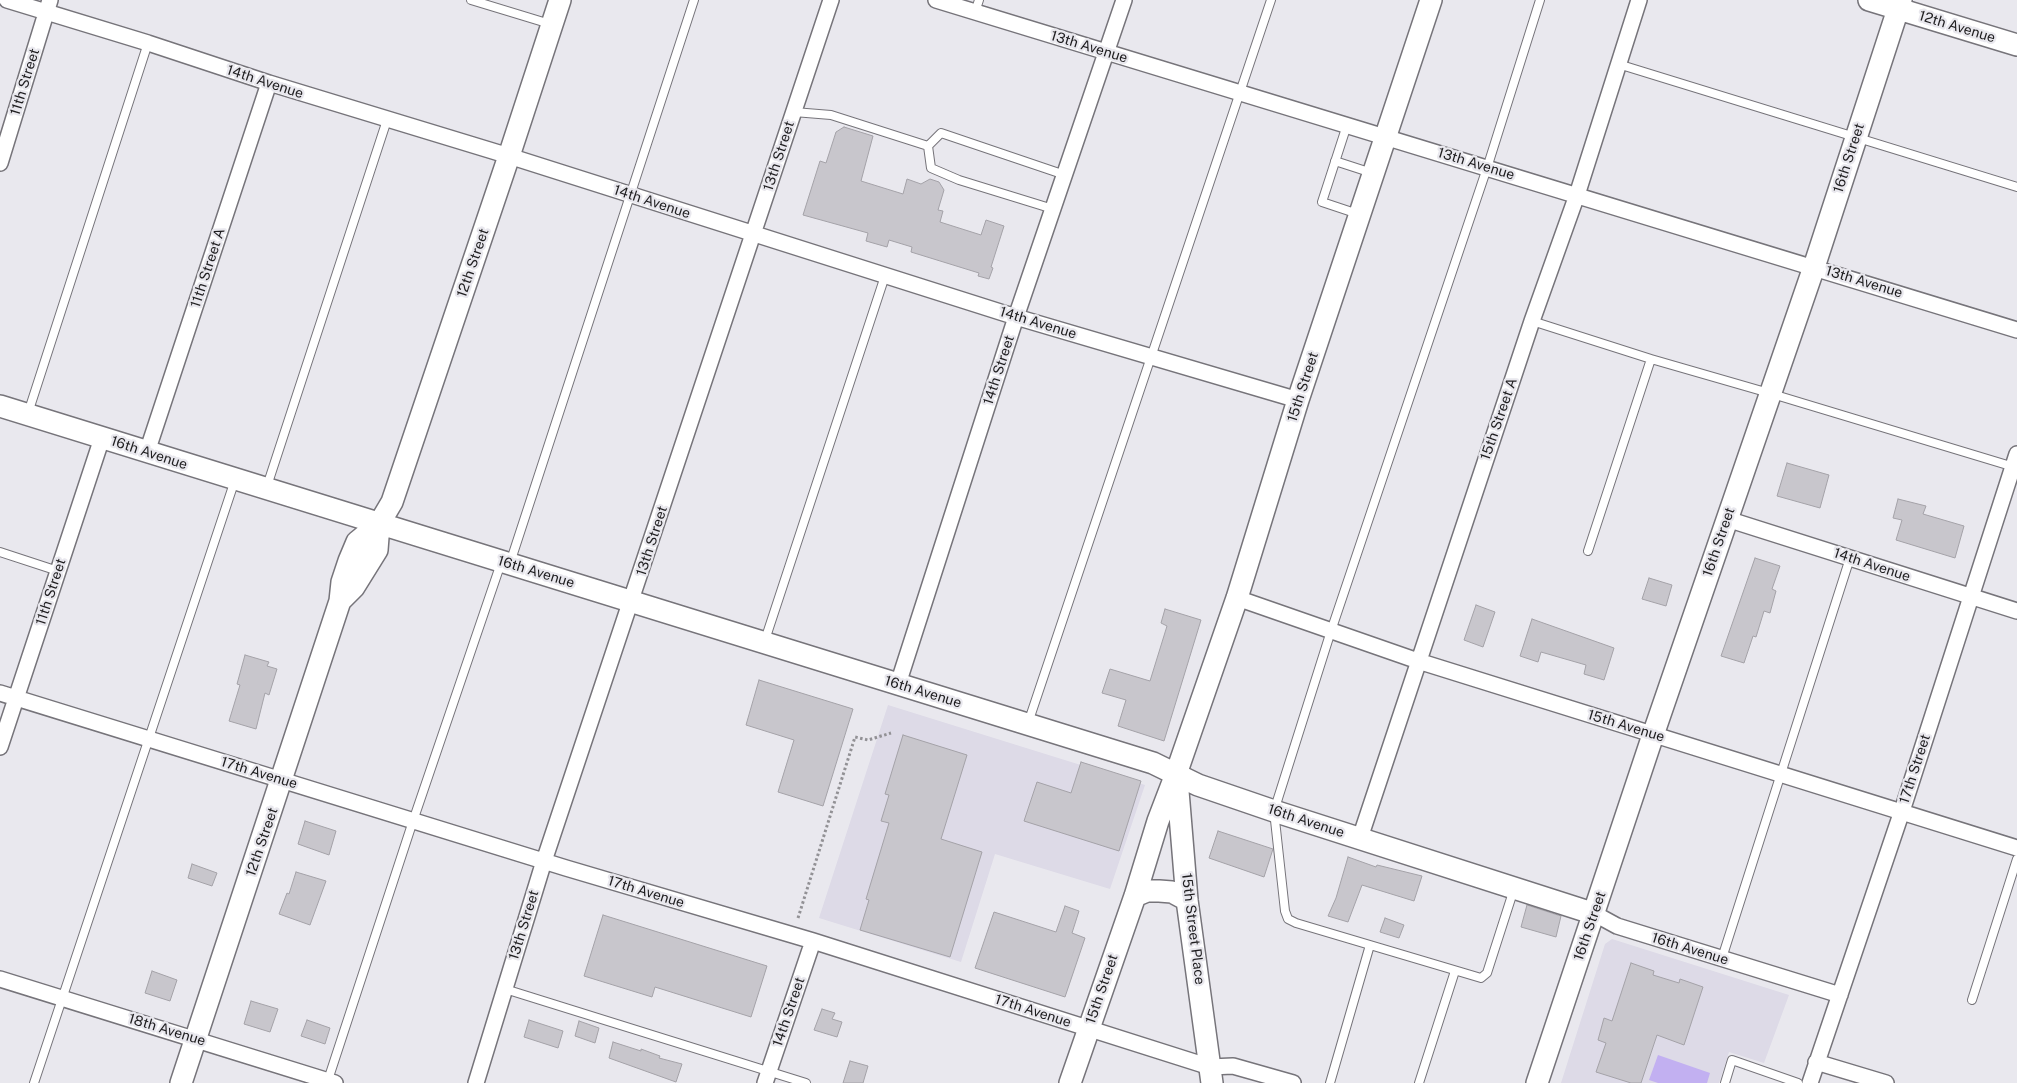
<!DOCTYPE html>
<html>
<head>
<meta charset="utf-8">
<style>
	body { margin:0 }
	canvas { display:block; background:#e9e8ee }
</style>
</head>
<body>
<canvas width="2017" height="1083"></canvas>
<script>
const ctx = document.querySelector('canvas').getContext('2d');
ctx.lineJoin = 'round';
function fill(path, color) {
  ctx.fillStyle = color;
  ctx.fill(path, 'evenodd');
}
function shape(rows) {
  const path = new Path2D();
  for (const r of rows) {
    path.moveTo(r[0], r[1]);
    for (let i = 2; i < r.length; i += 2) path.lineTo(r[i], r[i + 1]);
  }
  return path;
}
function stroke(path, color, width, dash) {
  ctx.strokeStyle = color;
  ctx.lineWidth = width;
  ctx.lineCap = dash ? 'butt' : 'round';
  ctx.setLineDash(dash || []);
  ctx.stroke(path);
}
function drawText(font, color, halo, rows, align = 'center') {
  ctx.font = font + ' "Public Sans",sans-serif';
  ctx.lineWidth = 4.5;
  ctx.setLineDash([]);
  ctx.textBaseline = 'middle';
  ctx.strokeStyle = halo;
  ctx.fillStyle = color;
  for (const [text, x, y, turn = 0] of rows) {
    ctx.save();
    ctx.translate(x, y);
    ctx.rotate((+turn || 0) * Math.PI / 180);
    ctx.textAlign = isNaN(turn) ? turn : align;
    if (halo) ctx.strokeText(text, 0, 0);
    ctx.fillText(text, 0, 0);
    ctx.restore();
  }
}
const built = shape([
	[888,705,1145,785,1110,889,995,854,961,962,819,918],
	[1612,939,1789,995,1764,1063,1729,1052,1719,1083,1561,1083,1605,944]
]);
const green = shape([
	[1658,1055,1710,1073,1707,1083,1658,1083,1649,1080]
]);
const building = shape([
	[844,127,873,136,861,181,903,194,907,179,921,184,930,179,939,182,944,190,938,210,943,211,940,222,981,235,986,220,1004,226,991,267,993,268,989,279,978,276,979,273,911,252,912,247,889,240,887,247,866,241,868,233,803,215,820,161,826,163,836,132,844,127],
	[1787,463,1829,475,1820,508,1777,496,1787,463],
	[1898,499,1926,506,1923,514,1964,526,1955,558,1896,540,1902,520,1893,518,1898,499],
	[1755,558,1780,566,1772,589,1776,591,1770,613,1764,611,1756,637,1753,636,1744,663,1721,656,1755,558],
	[1649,578,1672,585,1666,606,1642,599,1649,578],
	[1476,605,1495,612,1483,647,1464,640,1476,605],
	[1165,609,1201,620,1164,741,1118,726,1126,700,1102,693,1110,669,1150,681,1167,626,1161,623,1165,609],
	[1532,619,1614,648,1604,680,1584,674,1586,665,1541,652,1538,662,1520,656,1532,619],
	[245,655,269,662,267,666,277,669,269,695,265,693,256,729,229,721,240,685,237,684,245,655],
	[759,680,853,709,823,806,778,792,794,740,746,725,759,680],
	[903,735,967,755,941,839,982,852,950,957,860,930,869,900,866,899,889,823,881,821,889,795,885,794,903,735],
	[1081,762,1141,781,1119,851,1024,821,1037,782,1071,793,1081,762],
	[305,821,336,831,329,855,298,844,305,821],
	[1218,831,1273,849,1264,877,1209,858,1218,831],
	[1348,857,1376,867,1377,865,1422,876,1414,901,1362,885,1348,922,1328,916,1336,898,1348,857],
	[192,864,217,873,212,886,188,878,192,864],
	[296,872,326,881,310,925,279,914,287,893,289,894,296,872],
	[1527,905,1561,916,1556,937,1521,927,1527,905],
	[1065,906,1079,911,1072,933,1085,938,1065,997,975,968,994,912,1056,932,1065,906],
	[603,915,767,966,751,1017,655,987,652,997,584,976,603,915],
	[1385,918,1404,925,1399,938,1380,932,1385,918],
	[1631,963,1654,971,1653,975,1679,983,1680,979,1703,987,1684,1045,1657,1035,1641,1083,1631,1083,1596,1072,1606,1043,1598,1040,1604,1018,1612,1021,1631,963],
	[152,971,177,980,170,1001,145,993,152,971],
	[251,1001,278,1009,270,1032,244,1024,251,1001],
	[822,1009,835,1013,832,1019,842,1022,837,1037,814,1030,822,1009],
	[307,1020,330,1028,325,1044,301,1036,307,1020],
	[529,1020,563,1031,558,1048,524,1037,529,1020],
	[579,1021,599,1028,595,1043,575,1036,579,1021],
	[613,1042,641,1051,641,1049,660,1056,659,1058,682,1064,676,1082,609,1058,613,1042],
	[850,1061,868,1066,863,1083,843,1083,850,1061]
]);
const path = shape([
	[798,918,855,737,868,740,891,733]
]);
const lane = shape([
	[471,0,550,24],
	[975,12,979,0],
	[1618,64,2017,187],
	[794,112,831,115,928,146],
	[1347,125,1322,202,1358,214],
	[928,146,931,168,959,180,1053,209],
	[928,146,941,133,1065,175],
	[1335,161,1372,173],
	[1532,321,1651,359,1769,393,2014,467],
	[28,413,148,43],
	[267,486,387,120],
	[1588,551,1651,359],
	[0,552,58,571],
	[510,563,694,0],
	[765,640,885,276],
	[1028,723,1271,0],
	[1514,889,1487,973,1481,978,1296,923,1288,919,1285,911,1274,811,1331,631,1487,168,1540,0],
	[1722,958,1850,558],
	[505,989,806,1083],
	[1972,1000,2017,859],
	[34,1083,235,480],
	[327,1083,413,821,501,563],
	[1330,1083,1370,945],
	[1419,1083,1455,971],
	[1725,1083,1732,1060,1798,1083]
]);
const street = shape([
	[7,0,148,43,269,83,509,156,1016,317,1298,400],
	[936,0,2017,330],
	[0,163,50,0],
	[147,452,269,83],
	[1727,519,2017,611],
	[1237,598,1418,661,2017,848],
	[898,684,1016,317,1124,0],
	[0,693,566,868,813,941,1210,1067,1233,1066,1293,1083],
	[0,747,102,438],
	[1360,838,1532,321,1577,195,1639,0],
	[1595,914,1617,926,1840,995],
	[0,979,335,1083],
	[1816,1062,1886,1083],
	[476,1083,544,861,831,0],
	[765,1083,813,941],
	[1810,1083,1902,811,2017,454]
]);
const secondary = shape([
	[1869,0,2017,45],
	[0,406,1153,763,1198,785,1274,811,1595,914],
	[340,601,354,587,377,550,379,524],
	[1177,779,1187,900,1212,1083],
	[1135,896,1147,891,1159,891,1172,892,1187,900],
	[181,1083,340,601,342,582,349,561,357,542,379,524,392,502,509,156,560,0],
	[1070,1083,1135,896,1158,821,1176,774,1237,598,1298,400,1431,0],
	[1537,1083,1653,735,1814,267,1901,0]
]);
const streetNames = [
	["12th Avenue",1957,27,17],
	["13th Avenue",1089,47,17],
	["11th Street",25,82,-73],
	["14th Avenue",265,82,18],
	["13th Street",779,156,-72],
	["16th Street",1849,158,-72],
	["13th Avenue",1476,164,17],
	["14th Avenue",652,202,18],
	["12th Street",473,263,-71],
	["11th Street A",208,268,-72],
	["13th Avenue",1864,282,17],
	["14th Avenue",1038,323,17],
	["14th Street",999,370,-72],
	["15th Street",1303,387,-72],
	["15th Street A",1499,419,-71],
	["16th Avenue",149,453,18],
	["13th Street",652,541,-72],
	["16th Street",1719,542,-71],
	["14th Avenue",1872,565,18],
	["16th Avenue",536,572,17],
	["11th Street",51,592,-72],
	["16th Avenue",923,692,17],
	["15th Avenue",1626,726,17],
	["17th Street",1915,769,-72],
	["17th Avenue",259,773,17],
	["16th Avenue",1306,821,18],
	["12th Street",262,842,-71],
	["17th Avenue",646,892,17],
	["13th Street",524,925,-73],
	["16th Street",1590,926,-71],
	["15th Street Place",1193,929,83],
	["16th Avenue",1690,949,17],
	["15th Street",1102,989,-71],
	["17th Avenue",1033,1011,18],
	["14th Street",789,1012,-71],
	["18th Avenue",167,1030,17]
];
fill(built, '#dddae7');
fill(green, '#c2b0f1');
fill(building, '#c8c6cc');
stroke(building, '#a4a2a8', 1);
stroke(lane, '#76747a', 10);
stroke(street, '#76747a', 18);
stroke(secondary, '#76747a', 24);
stroke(path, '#929195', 3, [2.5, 2.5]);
stroke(lane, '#fff', 8);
stroke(street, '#fff', 15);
stroke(secondary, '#fff', 21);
drawText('14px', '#1f1e20', '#e9e8ee', streetNames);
</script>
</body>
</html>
